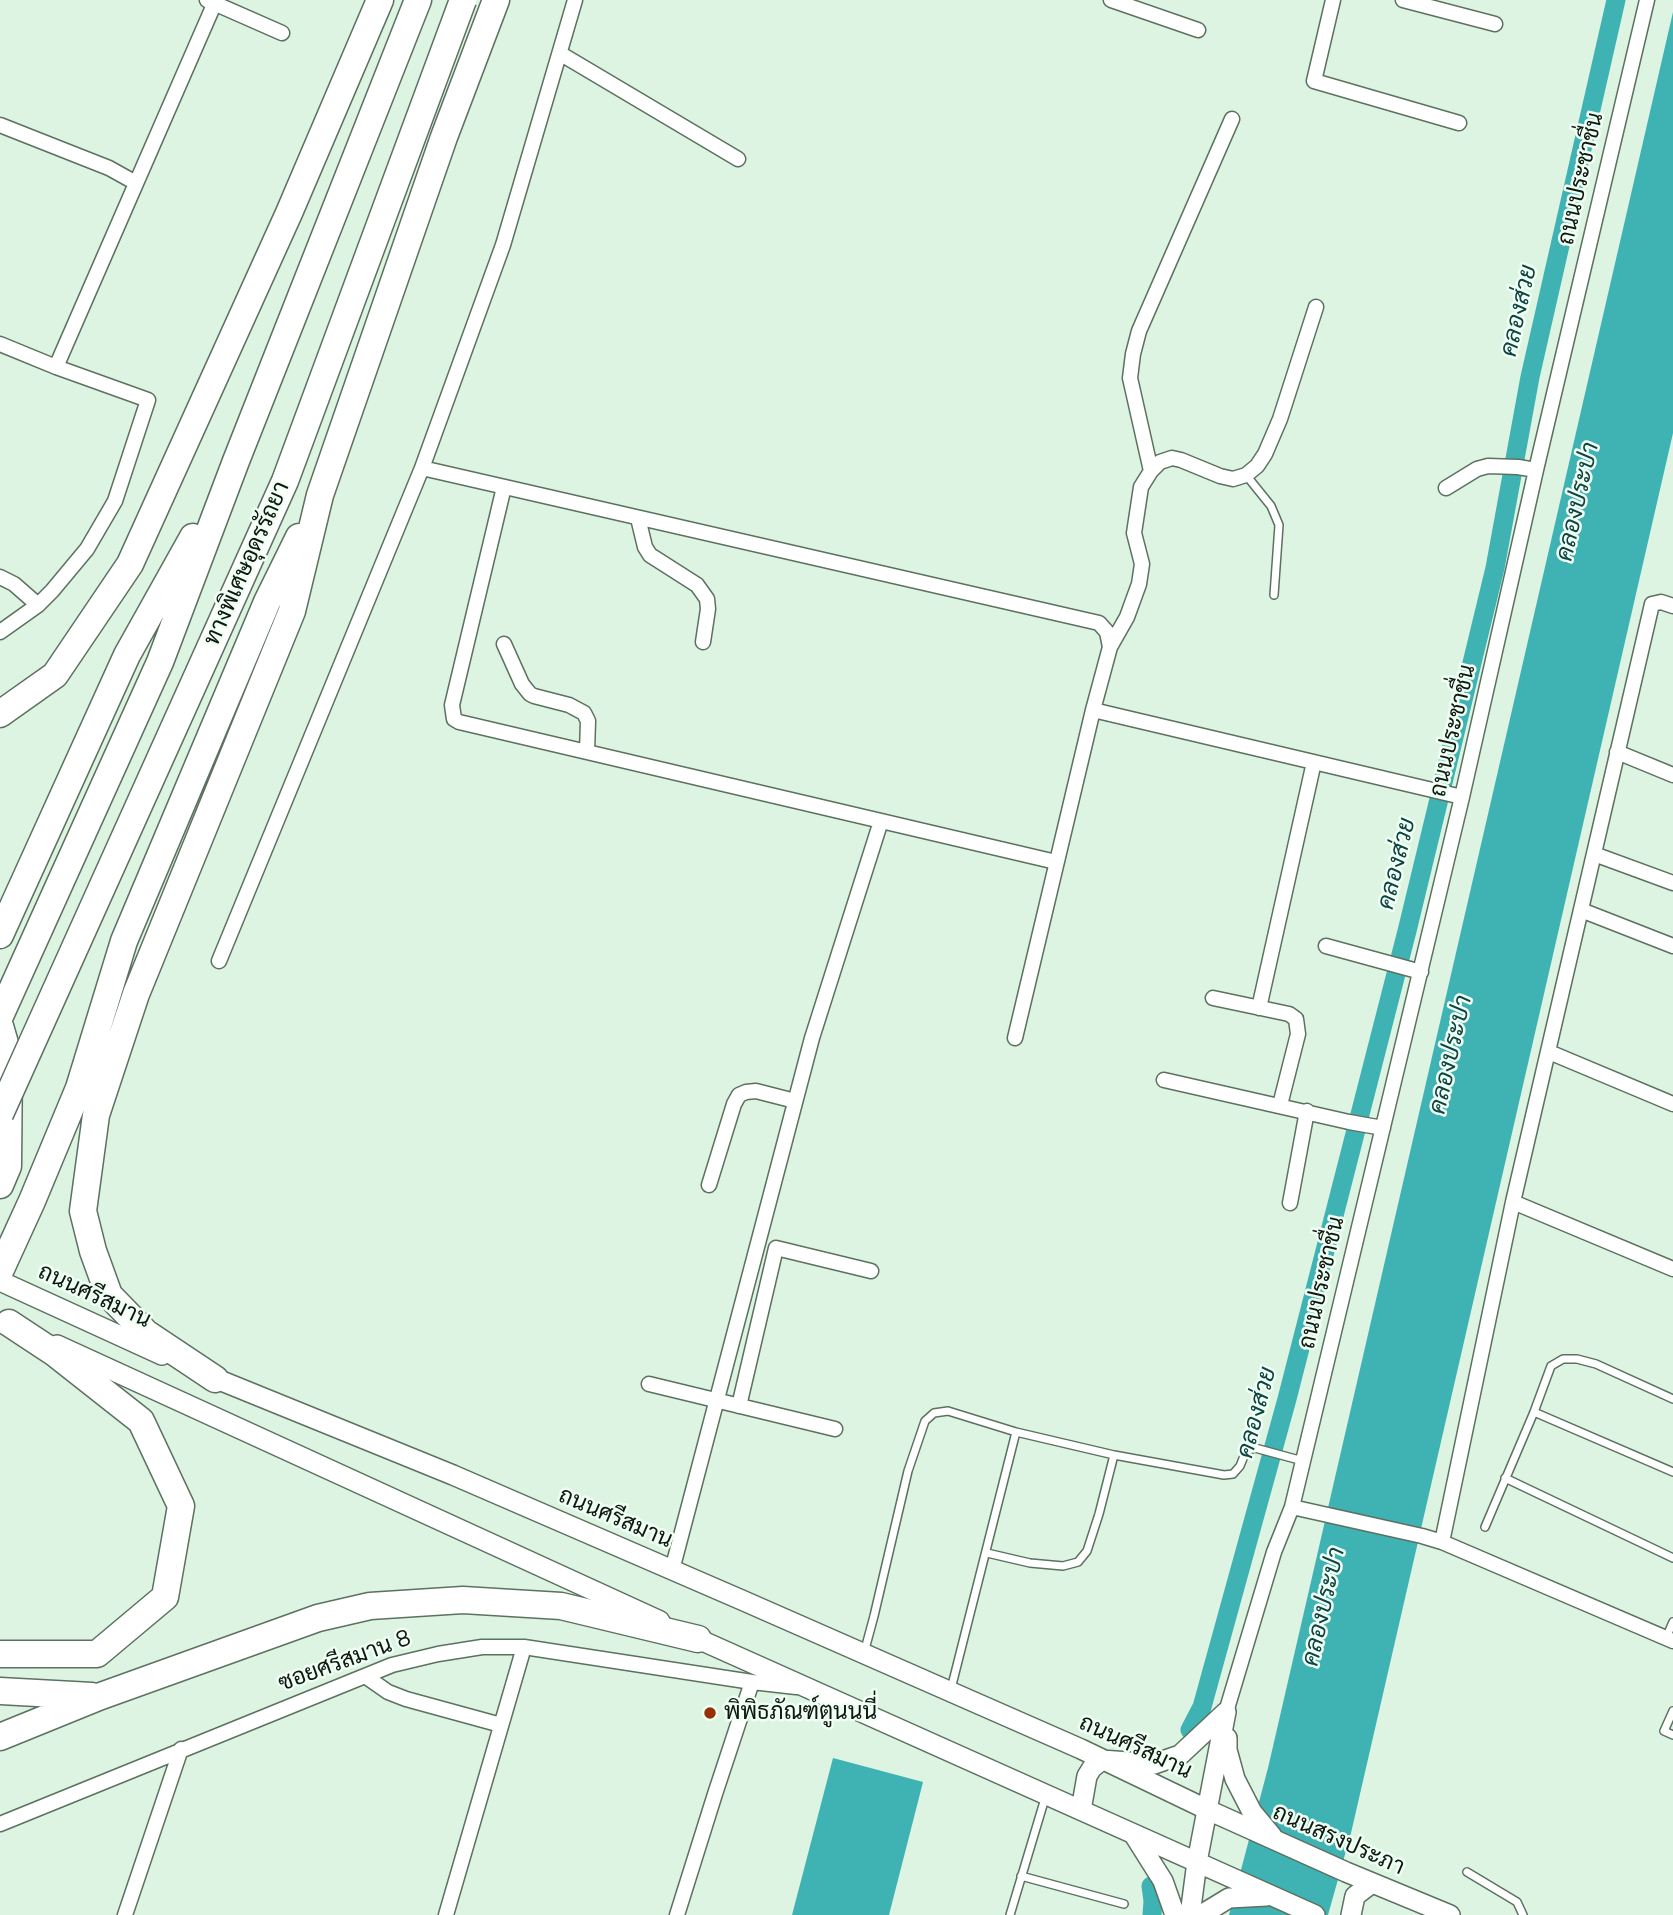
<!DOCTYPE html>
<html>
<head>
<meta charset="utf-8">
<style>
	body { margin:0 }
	canvas { display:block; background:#dcf4e1 }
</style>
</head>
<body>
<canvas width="1673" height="1915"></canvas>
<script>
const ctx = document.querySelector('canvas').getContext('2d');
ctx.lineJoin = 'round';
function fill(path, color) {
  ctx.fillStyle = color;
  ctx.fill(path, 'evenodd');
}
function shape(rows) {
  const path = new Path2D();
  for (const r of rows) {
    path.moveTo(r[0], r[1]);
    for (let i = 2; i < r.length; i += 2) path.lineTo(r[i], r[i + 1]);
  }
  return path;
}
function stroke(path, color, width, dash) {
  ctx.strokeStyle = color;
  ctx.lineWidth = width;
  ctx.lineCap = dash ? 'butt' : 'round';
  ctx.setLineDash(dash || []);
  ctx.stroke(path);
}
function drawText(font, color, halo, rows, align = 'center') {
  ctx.font = font + ' "Nunito Sans",Sarabun,sans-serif';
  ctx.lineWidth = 5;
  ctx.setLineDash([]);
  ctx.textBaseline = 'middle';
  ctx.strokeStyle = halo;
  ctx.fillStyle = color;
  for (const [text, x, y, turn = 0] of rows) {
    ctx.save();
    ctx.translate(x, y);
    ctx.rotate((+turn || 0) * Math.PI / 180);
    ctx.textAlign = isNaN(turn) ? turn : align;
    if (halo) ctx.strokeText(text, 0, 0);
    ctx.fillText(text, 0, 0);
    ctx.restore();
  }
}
const water = shape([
	[1673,12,1673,433,1351,1833,1328,1915,1229,1915,1268,1768],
	[833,1758,923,1782,889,1915,792,1915]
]);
const canal = shape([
	[1190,1730,1202,1707,1287,1399,1407,931,1495,568,1530,377,1616,0],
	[1151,1886,1153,1901,1152,1915]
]);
const lane = shape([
	[1246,475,1271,506,1279,525,1274,595],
	[1534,1412,1673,1472],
	[1505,1478,1673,1558],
	[1485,1527,1534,1412,1551,1366,1563,1359,1577,1359,1596,1364,1673,1399],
	[987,1553,1030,1563,1063,1566,1078,1562,1087,1551,1099,1514,1114,1455],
	[1666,1638,1673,1622],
	[864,1653,874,1616,908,1471,925,1421,934,1413,948,1411,1016,1432,1114,1455,1224,1475,1233,1474,1240,1466,1246,1451,1255,1448,1303,1461],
	[951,1689,1016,1432],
	[1673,1711,1664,1731,1673,1735],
	[1467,1872,1517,1902,1523,1915],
	[1021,1876,1124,1904],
	[1010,1915,1046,1795]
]);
const street = shape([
	[207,0,282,33],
	[1111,0,1198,30],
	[1333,0,1314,81,1459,123],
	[1403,0,1495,24],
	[561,54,738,159],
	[0,125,109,168,136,183],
	[0,344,56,367,148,400,115,501,87,549,52,591,38,605,0,632],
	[56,367,216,0],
	[422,468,1099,623,1107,632,1110,647,1093,710,1015,1038],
	[1151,471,1130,378,1133,354,1139,331,1232,119],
	[504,487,452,705,454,719,459,722,1056,862],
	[1446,488,1477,469,1488,466,1518,467,1536,470],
	[638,518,645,547,650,555,697,585,707,599,708,609,703,642],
	[0,577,14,584,38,605],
	[504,644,522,684,530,694,534,696,569,705,584,713,588,721,587,752],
	[1110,647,1127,617,1139,584,1142,564,1134,533,1141,487,1151,471,1160,462,1172,458,1181,460,1220,476,1233,479,1246,475,1257,466,1265,454,1280,419,1316,307],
	[1093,710,1462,797],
	[1617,752,1673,775],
	[1594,854,1673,883],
	[1581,910,1673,946],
	[1326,946,1421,972],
	[219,961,422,468,503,245,575,0],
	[1213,998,1289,1014,1296,1019,1298,1034,1280,1105],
	[1259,1008,1314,762],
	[1549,1052,1673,1104],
	[1164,1080,1349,1122,1383,1128],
	[709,1185,734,1104,739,1095,746,1092,756,1091,795,1101],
	[1513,1202,1673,1269],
	[1290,1203,1307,1111],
	[649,1384,835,1429],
	[739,1406,776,1248,871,1271],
	[1292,1507,1422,1536,1442,1542,1673,1641],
	[1442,1542,1513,1202,1652,604,1661,602,1673,606],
	[672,1570,812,1038,881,821],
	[365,1676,388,1692,406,1699,501,1725],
	[1226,1712,1274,1552,1292,1507,1462,797,1536,470,1647,0],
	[0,1824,392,1665,438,1654,482,1647,524,1647,752,1682,796,1687],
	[125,1915,181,1749],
	[446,1915,524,1647],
	[677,1915,715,1794,752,1682]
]);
const secondary = shape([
	[0,1281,162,1355],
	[57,1345,660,1621],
	[202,1373,453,1475,744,1601,1081,1749,1208,1810,1346,1872,1450,1915],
	[687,1634,1315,1915],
	[1227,1738,1227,1750,1235,1779,1252,1812,1272,1836],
	[1081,1810,1087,1776,1092,1768,1102,1760,1154,1764,1180,1755,1226,1712],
	[1134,1835,1163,1881,1175,1915],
	[1190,1915,1197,1862,1226,1712],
	[1201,1915,1229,1898,1267,1896],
	[1351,1915,1355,1896,1372,1883]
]);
const highway = shape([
	[0,714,55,675,130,564,289,213,380,0],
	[0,935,127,655,193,537],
	[0,1016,160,662,236,461,418,0],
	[0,1026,9,1057,8,1166,0,1185],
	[0,1271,32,1201,79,1088,124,941,267,602,299,537],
	[215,1379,146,1333,109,1295,93,1251,83,1211,96,1115,136,994,292,611,320,495,444,137,496,0],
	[0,1654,97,1654,165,1597,181,1506,141,1421,56,1354,9,1323],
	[0,1691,92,1696],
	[0,1737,101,1696,318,1618,370,1606,463,1600,561,1606,698,1639]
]);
const highwayBridge = shape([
	[0,1114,285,481,463,0]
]);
const markers = [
	[710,1713,7,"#963005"]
];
const streetNames = [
	["ถนนประชาชื่น",1582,179,-77],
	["ทางพิเศษอุดรรัถยา",248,564,-66],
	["ถนนประชาชื่น",1454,731,-77],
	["ถนนประชาชื่น",1323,1283,-77],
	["ถนนศรีสมาน",94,1297,25],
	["ถนนศรีสมาน",615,1519,23],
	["ซอยศรีสมาน 8",345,1662,-20],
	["ถนนศรีสมาน",1135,1748,25],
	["ถนนสรงประภา",1338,1841,24]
];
const poiNames = [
	["พิพิธภัณฑ์ตูนนนี่",724,1713]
];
const waterNames = [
	["คลองส่วย",1520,311,-77],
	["คลองประปา",1579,502,-77],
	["คลองส่วย",1398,864,-76],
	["คลองประปา",1452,1055,-77],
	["คลองส่วย",1258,1413,-75],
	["คลองประปา",1325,1607,-77]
];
fill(water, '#3fb2b4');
stroke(canal, '#3fb2b4', 19);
stroke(lane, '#5c7160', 10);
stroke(street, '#5c7160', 17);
stroke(secondary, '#5c7160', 22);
stroke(highway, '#5c7160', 29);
stroke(lane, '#fff', 7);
stroke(street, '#fff', 14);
stroke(secondary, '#fff', 19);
stroke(highway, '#fff', 26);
stroke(highwayBridge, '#5c7160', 29, []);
stroke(highwayBridge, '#fff', 26);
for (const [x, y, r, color] of markers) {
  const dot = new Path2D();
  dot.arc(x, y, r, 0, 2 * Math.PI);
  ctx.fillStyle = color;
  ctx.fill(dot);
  stroke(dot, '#f0fff3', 2.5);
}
drawText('23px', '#0f1711', '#f0fff3', streetNames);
drawText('23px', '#0f1711', '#f0fff3', poiNames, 'left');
drawText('italic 24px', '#0f4243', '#f0fff3', waterNames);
</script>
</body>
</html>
